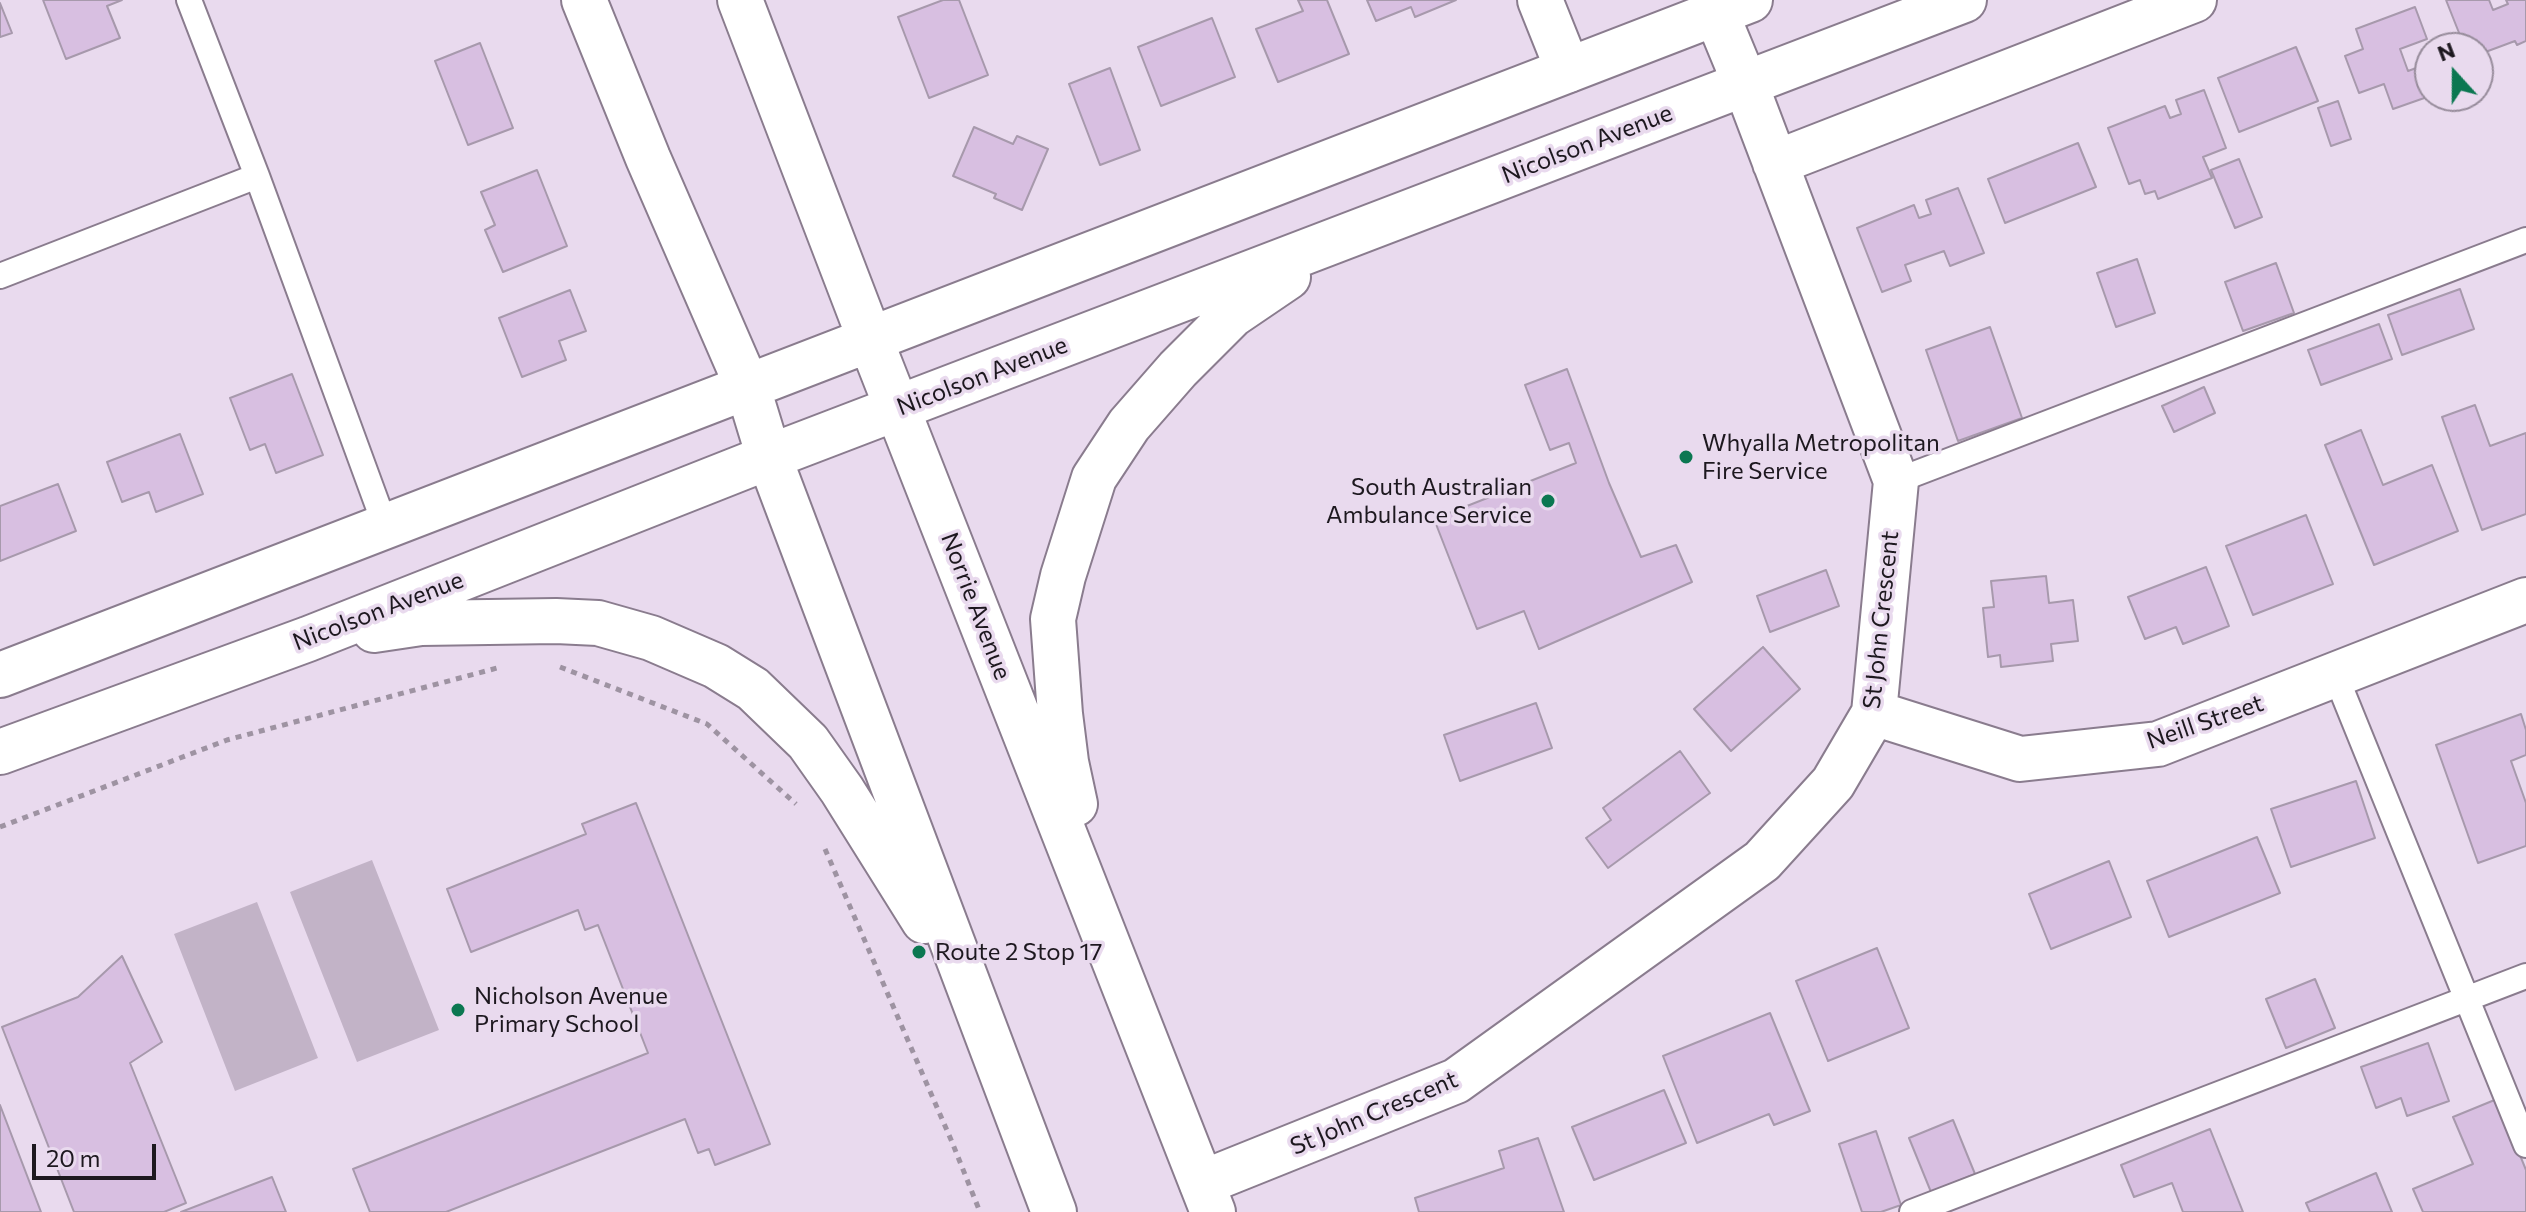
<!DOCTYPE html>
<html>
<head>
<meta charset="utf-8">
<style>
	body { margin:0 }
	#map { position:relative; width:2526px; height:1212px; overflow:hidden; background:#e9daee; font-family:Commissioner,sans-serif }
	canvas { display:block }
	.north { position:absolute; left:2414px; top:32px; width:80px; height:80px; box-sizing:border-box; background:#e9daee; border:2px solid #978c9b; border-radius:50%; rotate:339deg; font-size:22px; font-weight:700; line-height:32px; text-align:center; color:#1d181f }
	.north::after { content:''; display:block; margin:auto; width:28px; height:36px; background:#0b7751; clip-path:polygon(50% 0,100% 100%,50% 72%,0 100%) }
	.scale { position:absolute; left:32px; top:1144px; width:124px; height:36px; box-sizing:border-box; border:4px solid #1d181f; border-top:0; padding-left:10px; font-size:24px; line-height:28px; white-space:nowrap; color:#1d181f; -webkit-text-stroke:6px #e9daee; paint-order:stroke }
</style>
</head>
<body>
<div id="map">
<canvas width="2526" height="1212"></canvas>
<div class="north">N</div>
<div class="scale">20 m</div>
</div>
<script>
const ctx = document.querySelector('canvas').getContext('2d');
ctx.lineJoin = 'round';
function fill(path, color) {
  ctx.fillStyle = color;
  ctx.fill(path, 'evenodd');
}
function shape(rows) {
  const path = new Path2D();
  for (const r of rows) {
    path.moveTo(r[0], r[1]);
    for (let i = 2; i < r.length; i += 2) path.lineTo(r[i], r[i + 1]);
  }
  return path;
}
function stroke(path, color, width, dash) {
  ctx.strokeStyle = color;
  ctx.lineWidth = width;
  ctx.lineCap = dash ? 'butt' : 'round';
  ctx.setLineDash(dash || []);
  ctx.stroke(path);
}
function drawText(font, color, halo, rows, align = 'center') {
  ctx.font = font + ' Commissioner,sans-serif';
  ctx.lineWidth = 7;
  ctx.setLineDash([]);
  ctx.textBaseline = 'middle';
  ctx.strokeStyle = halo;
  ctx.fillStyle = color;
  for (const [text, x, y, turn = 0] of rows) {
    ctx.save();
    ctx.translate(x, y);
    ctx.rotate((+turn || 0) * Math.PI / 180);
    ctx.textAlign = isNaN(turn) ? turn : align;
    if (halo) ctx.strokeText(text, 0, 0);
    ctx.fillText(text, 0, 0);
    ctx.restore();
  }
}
const green = shape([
	[372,860,439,1030,357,1062,290,892],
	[257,902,318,1058,235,1091,174,934]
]);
const building = shape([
	[43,0,122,0,107,6,120,38,66,59,43,0],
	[943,0,959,0,988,75,929,98,898,17,943,0],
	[1298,0,1327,0,1349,54,1278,82,1256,29,1303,11,1298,0],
	[1367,0,1456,0,1415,17,1411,7,1376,21,1367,0],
	[2446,0,2489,0,2493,10,2508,4,2506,0,2526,0,2526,41,2517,45,2515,41,2480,54,2476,45,2465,48,2446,0],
	[0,3,12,33,0,37,0,3],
	[2415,7,2427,39,2400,49,2408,71,2430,63,2430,96,2393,109,2384,84,2359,93,2345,56,2363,49,2356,29,2415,7],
	[1212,18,1235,77,1161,106,1138,47,1212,18],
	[480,43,513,128,468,145,435,61,480,43],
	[2296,47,2318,101,2239,132,2218,78,2296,47],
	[1110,68,1140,150,1100,165,1069,84,1110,68],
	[2204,90,2226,148,2203,157,2212,178,2158,199,2155,191,2145,194,2140,180,2129,184,2108,128,2165,106,2170,118,2181,114,2176,100,2204,90],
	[2338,101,2351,139,2331,146,2318,108,2338,101],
	[974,127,1013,144,1017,136,1048,149,1022,210,994,198,996,194,953,176,974,127],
	[2078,143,2096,187,2005,223,1988,179,2078,143],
	[2239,159,2262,217,2235,228,2211,170,2239,159],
	[537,170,567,246,503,272,485,230,495,225,481,192,537,170],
	[1958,188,1984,253,1950,266,1944,251,1905,265,1911,281,1882,292,1857,228,1914,205,1919,218,1931,214,1926,200,1958,188],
	[2137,259,2155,313,2116,327,2097,273,2137,259],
	[2276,263,2294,313,2243,331,2225,282,2276,263],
	[2460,289,2474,329,2402,355,2388,315,2460,289],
	[570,290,586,331,559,341,566,360,522,377,499,318,570,290],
	[2379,324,2392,359,2321,385,2308,350,2379,324],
	[1990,327,2022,418,1958,441,1926,350,1990,327],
	[1567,369,1609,483,1641,557,1676,545,1692,582,1539,649,1524,611,1477,629,1434,519,1576,463,1569,443,1550,450,1525,385,1567,369],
	[292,374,323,455,276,473,265,444,250,450,230,398,292,374],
	[2204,387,2215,413,2174,432,2162,406,2204,387],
	[2475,405,2490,446,2526,433,2526,514,2482,530,2442,417,2475,405],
	[2361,430,2383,485,2432,465,2458,531,2374,565,2325,445,2361,430],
	[180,434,203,494,156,512,149,492,122,502,107,462,180,434],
	[58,484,76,531,0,561,0,506,58,484],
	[2306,515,2333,584,2253,615,2226,546,2306,515],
	[2206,567,2229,626,2183,644,2176,627,2145,639,2128,597,2206,567],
	[1826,570,1839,606,1770,632,1757,596,1826,570],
	[2046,576,2049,603,2073,600,2078,641,2051,644,2053,661,2001,667,2000,655,1988,657,1983,608,1994,607,1991,581,2046,576],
	[1763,647,1800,689,1731,751,1694,709,1763,647],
	[1536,703,1552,748,1460,781,1444,735,1536,703],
	[2521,714,2526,730,2526,755,2511,761,2526,803,2526,846,2478,863,2436,745,2521,714],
	[1680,751,1710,793,1608,868,1586,838,1611,820,1603,808,1680,751],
	[2356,781,2375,838,2291,867,2271,809,2356,781],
	[636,803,770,1144,715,1165,709,1149,698,1153,685,1119,446,1212,370,1212,353,1169,648,1053,598,925,585,930,578,910,471,952,447,889,586,834,582,824,636,803],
	[2257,837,2280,893,2169,937,2147,881,2257,837],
	[2109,861,2131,917,2051,949,2029,894,2109,861],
	[1877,948,1909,1028,1828,1061,1796,981,1877,948],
	[122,956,162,1042,130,1063,186,1203,164,1212,74,1212,2,1027,78,997,122,956],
	[2315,979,2335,1028,2286,1048,2266,999,2315,979],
	[1770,1013,1810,1111,1774,1125,1769,1114,1697,1143,1663,1056,1770,1013],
	[2428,1043,2449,1101,2407,1116,2401,1098,2376,1108,2361,1067,2428,1043],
	[1664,1090,1686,1143,1594,1180,1572,1127,1664,1090],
	[2497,1099,2526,1170,2526,1212,2423,1212,2413,1189,2473,1164,2453,1117,2497,1099],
	[0,1105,41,1212,0,1212,0,1105],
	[1953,1120,1975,1174,1931,1192,1909,1138,1953,1120],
	[2210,1129,2243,1212,2183,1212,2172,1183,2134,1197,2121,1165,2210,1129],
	[1876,1131,1901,1205,1881,1212,1862,1212,1839,1144,1876,1131],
	[1538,1138,1564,1212,1419,1212,1415,1198,1504,1168,1499,1151,1538,1138],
	[2376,1173,2392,1212,2310,1212,2306,1203,2376,1173],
	[272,1177,286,1212,181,1212,272,1177]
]);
const path = shape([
	[560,667,707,724,796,804],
	[0,827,227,740,501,667],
	[825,849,952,1142,980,1212]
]);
const lane = shape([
	[189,0,257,176,386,528],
	[0,276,257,176],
	[1896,481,2526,240],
	[2335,674,2526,1145],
	[1912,1212,2526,976]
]);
const street = shape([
	[1540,0,1568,70],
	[1775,163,2194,0],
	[1874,713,2020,759,2158,744,2526,600],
	[1202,1183,1456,1081,1762,861,1833,783,1874,713,1896,481,1745,83,1716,13]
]);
const secondary = shape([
	[584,0,648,158,748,388,769,457,1054,1212],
	[740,0,870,339,1213,1212],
	[374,630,421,623,556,621,598,623,651,638,716,666,753,689,808,742,842,790,924,921],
	[0,675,1750,0],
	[0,752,308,639,769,457,1964,0],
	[1075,804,1066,762,1060,714,1053,619,1063,576,1094,478,1129,425,1178,369,1232,315,1288,277]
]);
const markers = [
	[1686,457,8,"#0b7751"],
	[1548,501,8,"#0b7751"],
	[919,952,8,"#0b7751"],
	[458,1010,8,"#0b7751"]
];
const streetNames = [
	["Nicolson Avenue",1587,144,-21],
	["Nicolson Avenue",982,376,-21],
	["Norrie Avenue",976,606,69],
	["Nicolson Avenue",378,611,-21],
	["St John Crescent",1881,620,-84],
	["Neill Street",2205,722,-19],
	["St John Crescent",1374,1113,-23]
];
const poiNames = [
	["Whyalla Metropolitan",1702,443],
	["Fire Service",1702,471],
	["South Australian",1532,487,"right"],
	["Ambulance Service",1532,515,"right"],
	["Route 2 Stop 17",935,952],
	["Nicholson Avenue",474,996],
	["Primary School",474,1024]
];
fill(green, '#c2b3c7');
fill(building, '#d8bfe1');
stroke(building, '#a799ac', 2);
stroke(lane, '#8a7c8e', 28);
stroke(street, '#8a7c8e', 48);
stroke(secondary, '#8a7c8e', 48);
stroke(path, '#9e93a2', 5, [6, 6]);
stroke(lane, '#fff', 24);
stroke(street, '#fff', 44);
stroke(secondary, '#fff', 44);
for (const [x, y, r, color] of markers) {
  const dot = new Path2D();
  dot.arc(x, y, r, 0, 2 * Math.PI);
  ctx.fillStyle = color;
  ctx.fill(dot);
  stroke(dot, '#e9daee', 3);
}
drawText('24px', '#1d181f', '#e9daee', streetNames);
drawText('24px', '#1d181f', '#e9daee', poiNames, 'left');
</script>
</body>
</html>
